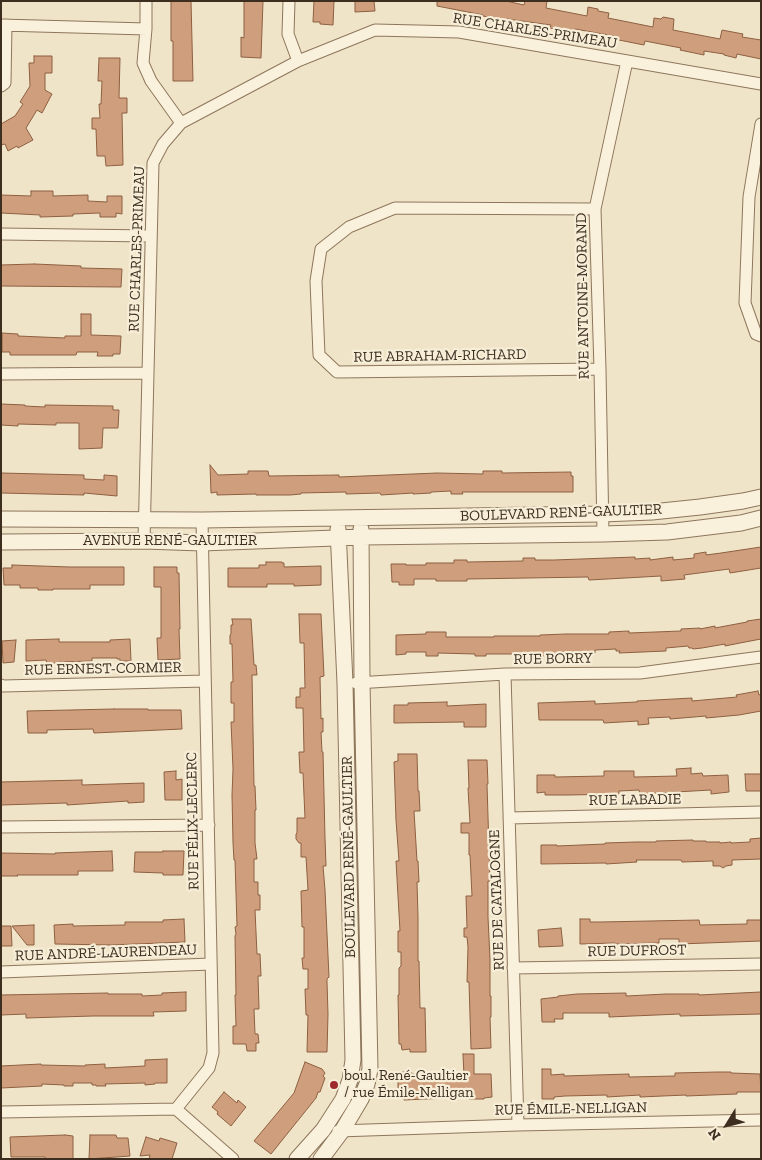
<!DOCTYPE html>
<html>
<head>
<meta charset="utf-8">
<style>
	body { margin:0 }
	#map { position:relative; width:762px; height:1160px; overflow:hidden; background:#f0e4c8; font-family:"Zilla Slab",serif }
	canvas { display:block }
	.frame { position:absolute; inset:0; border:2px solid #3d2e20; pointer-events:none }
	.north { position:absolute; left:702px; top:1100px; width:50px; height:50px; -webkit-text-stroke:4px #f7eed8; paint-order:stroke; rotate:234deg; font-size:14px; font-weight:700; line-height:20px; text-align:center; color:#3d2e20 }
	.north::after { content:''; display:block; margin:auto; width:18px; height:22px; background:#3d2e20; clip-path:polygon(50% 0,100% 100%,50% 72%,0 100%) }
</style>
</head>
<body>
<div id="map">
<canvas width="762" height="1160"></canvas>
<div class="frame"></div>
<div class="north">N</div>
</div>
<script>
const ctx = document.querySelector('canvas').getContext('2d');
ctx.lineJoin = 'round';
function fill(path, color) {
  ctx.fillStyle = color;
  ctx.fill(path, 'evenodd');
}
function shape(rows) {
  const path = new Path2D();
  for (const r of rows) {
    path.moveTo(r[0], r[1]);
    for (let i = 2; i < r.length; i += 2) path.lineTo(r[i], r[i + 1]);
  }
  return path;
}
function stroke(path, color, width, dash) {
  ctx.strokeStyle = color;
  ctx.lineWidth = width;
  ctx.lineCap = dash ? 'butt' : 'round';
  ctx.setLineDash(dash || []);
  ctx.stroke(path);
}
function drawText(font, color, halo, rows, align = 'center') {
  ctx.font = font + ' "Zilla Slab",serif';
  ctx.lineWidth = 4.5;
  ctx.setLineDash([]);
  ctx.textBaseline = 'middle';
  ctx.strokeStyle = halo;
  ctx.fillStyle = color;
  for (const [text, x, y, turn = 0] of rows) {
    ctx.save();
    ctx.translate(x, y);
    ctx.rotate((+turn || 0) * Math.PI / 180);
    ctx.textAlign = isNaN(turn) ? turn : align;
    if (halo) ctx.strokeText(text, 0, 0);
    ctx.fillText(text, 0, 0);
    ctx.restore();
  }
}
const building = shape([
	[171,1,191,1,193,81,173,81,173,41,171,41,171,1],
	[244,1,263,1,261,58,241,57,241,37,244,38,244,1],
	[314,1,334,1,333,25,320,24,320,22,313,22,314,1],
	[355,1,374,1,375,11,355,12,355,1],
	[437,1,506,1,524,5,525,1,547,1,546,8,587,16,588,7,598,9,598,11,609,13,608,18,653,27,654,18,661,19,663,17,674,19,673,30,720,39,722,30,743,34,742,37,761,40,761,59,737,54,736,58,724,55,724,54,704,51,704,55,680,50,681,48,645,41,644,45,614,39,614,36,575,29,574,33,550,28,551,25,507,19,506,23,494,20,495,19,483,16,483,15,437,6,437,1],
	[34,56,52,56,52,73,45,73,45,90,52,94,42,113,37,110,26,128,33,140,18,148,17,146,8,151,5,144,1,145,1,124,15,116,23,104,20,102,30,86,29,63,34,63,34,56],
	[99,58,120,58,119,98,127,98,127,113,122,113,123,165,106,166,105,156,97,156,96,129,92,129,92,118,100,118,99,104,101,104,102,81,98,81,99,58],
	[31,191,53,191,53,196,88,195,88,201,107,202,107,196,122,196,122,214,116,213,116,217,100,217,100,213,73,214,73,216,40,217,40,215,1,213,1,195,31,196,31,191],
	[34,264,81,266,81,268,122,269,121,287,1,286,1,265,34,264],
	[81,314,91,314,91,335,121,336,120,354,113,354,113,356,97,356,98,352,77,352,76,355,10,355,10,352,2,352,2,333,18,334,18,336,65,338,65,336,81,336,81,314],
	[1,404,25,405,25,406,45,407,45,405,113,406,113,410,119,410,118,428,103,428,102,448,79,449,79,423,56,423,56,425,18,424,18,426,1,425,1,404],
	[210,465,218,475,248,474,248,471,268,471,269,476,339,475,339,477,437,473,483,474,483,471,502,471,502,473,571,472,571,476,573,476,573,492,462,492,463,494,451,494,451,491,431,492,431,493,413,494,413,493,381,495,380,493,346,494,346,492,301,493,301,494,290,495,256,495,256,494,217,495,217,492,211,493,210,465],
	[1,473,84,475,84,479,104,480,104,475,117,476,117,496,84,493,84,495,1,493,1,473],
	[761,547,761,568,730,573,729,569,684,575,685,579,661,581,661,576,589,580,588,577,467,579,467,581,436,581,436,579,414,579,414,585,399,585,399,582,392,582,391,564,406,564,406,565,426,565,426,563,454,563,454,560,467,560,467,562,523,561,523,558,535,558,535,560,554,560,635,557,635,559,650,558,650,560,673,557,673,560,694,558,694,554,706,552,706,555,721,553,761,547],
	[266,562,282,562,282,563,284,563,284,567,321,566,321,585,294,586,294,584,267,584,267,587,228,587,228,568,259,568,259,565,266,565,266,562],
	[12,565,70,567,124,567,124,585,90,585,90,589,53,589,53,590,38,590,38,588,20,588,20,585,4,585,3,568,12,568,12,565],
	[154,567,177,567,177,573,179,573,180,629,179,629,180,659,158,660,157,638,161,638,161,587,154,587,154,567],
	[299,614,321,614,324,676,320,677,321,719,323,718,323,732,321,732,322,752,323,752,325,838,326,866,323,866,325,890,329,977,327,979,327,982,328,1014,327,1052,307,1052,308,1015,306,1015,305,989,308,989,308,969,303,969,302,958,304,958,304,927,302,927,301,891,308,890,306,857,301,857,301,843,299,843,296,839,296,834,297,833,297,818,305,818,303,773,300,773,299,752,304,752,303,708,296,708,296,697,300,697,300,688,305,688,304,643,300,643,299,614],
	[232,619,251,619,254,665,256,665,257,675,252,675,254,786,255,786,256,810,255,810,255,843,257,859,254,859,254,882,258,882,258,895,260,895,260,910,255,910,257,954,260,954,261,976,258,976,259,1009,254,1009,255,1034,258,1034,259,1043,256,1043,256,1051,247,1051,246,1044,233,1044,233,1026,236,1026,235,995,236,995,235,936,236,934,235,927,237,926,235,860,234,860,233,843,232,795,233,769,231,722,234,722,234,703,231,703,231,682,233,682,232,644,230,644,230,635,231,634,231,625,233,625,232,619],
	[761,619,761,639,740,643,725,646,725,644,702,648,693,649,692,648,689,648,688,646,666,648,666,651,619,653,620,651,616,651,616,649,595,650,595,653,559,652,559,655,540,656,540,654,486,654,486,656,475,656,475,654,438,653,438,656,426,656,426,652,406,652,406,654,396,655,396,635,426,634,426,632,446,632,446,637,494,637,494,636,540,636,540,635,566,634,609,634,609,632,629,631,629,633,681,631,681,629,700,628,700,629,715,626,715,628,747,622,747,621,761,619],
	[59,639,59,642,110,642,110,640,130,639,131,661,120,661,120,659,117,659,117,658,92,658,92,661,59,662,59,663,47,663,46,660,26,661,26,640,59,639],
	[16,640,14,662,3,663,2,641,16,640],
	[758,691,759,695,761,694,761,711,739,715,706,718,706,716,670,719,670,717,648,718,649,724,638,725,638,721,604,723,603,720,539,720,538,703,595,701,595,704,637,702,637,701,692,698,692,701,737,697,736,695,758,691],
	[447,702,447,706,486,704,486,727,464,727,464,722,394,723,394,705,408,705,408,703,447,702],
	[114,709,148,709,148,710,181,710,182,729,94,733,93,729,47,730,47,733,28,733,27,711,114,709],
	[398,754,417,754,418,791,419,791,420,811,414,811,417,861,418,861,419,882,417,882,418,917,418,961,419,961,420,1008,425,1008,426,1052,410,1052,410,1049,402,1050,401,1044,399,1044,398,995,399,995,399,968,401,966,401,952,398,952,398,931,400,931,396,861,399,861,396,820,394,762,398,761,398,754],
	[468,760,487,760,488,784,487,784,490,881,488,881,488,917,490,960,490,996,491,996,491,1017,490,1017,491,1048,471,1049,469,982,467,982,468,947,467,937,464,937,464,928,467,928,466,896,472,896,470,855,469,855,469,833,461,833,461,823,470,823,468,788,469,788,468,760],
	[691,768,691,774,702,773,703,776,728,775,729,792,711,794,711,790,640,794,639,790,619,791,619,794,569,795,545,795,545,792,537,793,537,775,555,775,555,777,604,776,604,771,634,771,634,777,677,776,676,769,691,768],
	[176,771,176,780,182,779,182,800,165,800,164,772,176,771],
	[745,774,761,774,761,791,746,791,745,774],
	[82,780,82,785,144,783,144,802,128,803,128,801,67,805,67,803,1,805,1,782,82,780],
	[761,838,761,859,732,860,732,865,726,866,723,868,720,866,713,866,713,861,682,862,681,860,636,860,637,862,606,864,606,863,541,864,541,845,557,845,557,846,605,844,605,843,636,842,656,842,656,841,693,840,693,841,706,841,706,842,720,842,720,843,731,842,731,843,750,842,750,839,761,838],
	[112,851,113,871,78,871,78,875,17,875,18,876,1,876,1,853,55,854,55,853,112,851],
	[163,851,184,851,183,875,163,875,163,873,134,872,135,852,163,852,163,851],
	[184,919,185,942,111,945,55,944,54,925,73,924,73,926,125,925,125,922,163,922,163,920,184,919],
	[580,919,590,919,590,922,601,922,699,920,700,925,747,924,747,920,761,920,761,941,679,944,679,939,659,939,659,943,615,944,615,943,580,944,580,919],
	[34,925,34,945,27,945,12,926,34,925],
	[1,926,11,926,12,946,1,946,1,926],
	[561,928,563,946,539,947,538,930,561,928],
	[186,992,186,1011,153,1012,154,1016,93,1016,26,1018,26,1014,1,1015,1,995,108,993,108,994,142,994,142,996,162,995,162,993,186,992],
	[761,992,761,1014,680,1016,680,1014,609,1017,609,1013,563,1013,563,1019,554,1019,555,1022,542,1022,541,999,558,997,558,996,577,994,626,993,626,996,666,994,699,994,699,995,761,992],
	[463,1054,474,1054,474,1074,491,1074,492,1097,484,1098,484,1099,469,1099,469,1097,404,1100,403,1088,398,1088,398,1072,411,1072,411,1074,426,1074,426,1077,464,1076,463,1054],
	[167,1059,167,1083,155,1083,155,1084,145,1085,145,1083,105,1084,106,1086,96,1086,96,1085,92,1085,92,1083,73,1083,73,1086,64,1086,64,1085,42,1084,42,1086,1,1088,1,1066,41,1064,41,1065,85,1066,85,1065,105,1064,105,1068,145,1066,145,1060,167,1059],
	[305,1062,322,1069,325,1073,323,1076,325,1078,320,1092,318,1092,316,1098,271,1154,254,1141,294,1093,305,1062],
	[542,1069,551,1069,551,1075,564,1074,564,1076,629,1074,629,1077,675,1076,675,1073,717,1072,731,1072,731,1073,760,1074,761,1092,737,1092,737,1094,686,1096,686,1095,640,1097,640,1095,607,1097,607,1095,565,1096,554,1097,554,1099,542,1099,542,1069],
	[224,1092,237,1103,238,1100,246,1107,231,1126,217,1114,218,1112,212,1107,224,1092],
	[65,1135,73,1136,73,1159,46,1159,45,1157,11,1157,10,1137,65,1135],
	[90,1135,116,1135,117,1138,128,1138,130,1156,89,1159,90,1135],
	[146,1137,159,1141,160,1138,177,1143,172,1159,149,1159,150,1155,140,1156,146,1137]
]);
const minor = shape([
	[146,1,146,29,143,63,151,81,181,123],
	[289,1,288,34,298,61],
	[1,25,146,29],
	[1,86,5,83,6,25],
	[761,124,749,197,745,303,756,334,761,336],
	[595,209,395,208,349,227,321,249,316,281,319,355,337,372,600,369],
	[1,234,151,236],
	[1,374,148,373],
	[603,534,600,369,595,209,627,61],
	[144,541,153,163,163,144,181,123,298,61,375,30,459,32,761,84],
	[505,674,518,1125],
	[356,683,505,674,640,673,761,657],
	[1,685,3,686,205,681],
	[509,818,761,812],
	[1,827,209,825],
	[513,968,761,964],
	[1,972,211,964],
	[176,1109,209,1068,213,1053,202,520],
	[1,1112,176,1109,233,1159],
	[338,1131,518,1125,761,1120]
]);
const tertiary = shape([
	[1,519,202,520,602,514,652,512,700,507,743,501,761,497],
	[1,542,144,541,202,543,362,537,603,534,667,532,741,523,761,518],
	[297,1159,323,1130,343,1099,350,1080,353,1060,345,683,338,529],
	[321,1159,342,1131,361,1099,367,1084,370,1069,362,682,361,529]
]);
const markers = [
	[334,1085,5,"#9e2a2b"]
];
const streetNames = [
	["RUE CHARLES-PRIMEAU",535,31,9],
	["RUE CHARLES-PRIMEAU",137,249,-88],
	["RUE ANTOINE-MORAND",583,296,-91],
	["RUE ABRAHAM-RICHARD",440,356,-1],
	["BOULEVARD RENÉ-GAULTIER",561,513,-2],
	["AVENUE RENÉ-GAULTIER",170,541],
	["RUE BORRY",553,659,-1],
	["RUE ERNEST-CORMIER",103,669,-1],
	["RUE LABADIE",635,800,-1],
	["RUE FÉLIX-LECLERC",193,821,-91],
	["BOULEVARD RENÉ-GAULTIER",349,857,-91],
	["RUE DE CATALOGNE",497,900,-92],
	["RUE DUFROST",637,951,-1],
	["RUE ANDRÉ-LAURENDEAU",106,953,-2],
	["RUE ÉMILE-NELLIGAN",571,1109,-1]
];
const poiNames = [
	["boul. René-Gaultier",344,1076],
	["/ rue Émile-Nelligan",344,1093]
];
fill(building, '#cf9f7d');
stroke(building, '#8d5f41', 1);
stroke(minor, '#8d765c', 13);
stroke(tertiary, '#8d765c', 17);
stroke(minor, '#faf1dc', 11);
stroke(tertiary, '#faf1dc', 15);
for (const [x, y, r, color] of markers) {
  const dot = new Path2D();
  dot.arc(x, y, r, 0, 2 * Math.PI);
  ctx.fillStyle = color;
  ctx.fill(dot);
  stroke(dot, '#f7eed8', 2);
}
drawText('15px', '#3d2e20', '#f7eed8', streetNames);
drawText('15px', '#3d2e20', '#f7eed8', poiNames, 'left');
</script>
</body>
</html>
